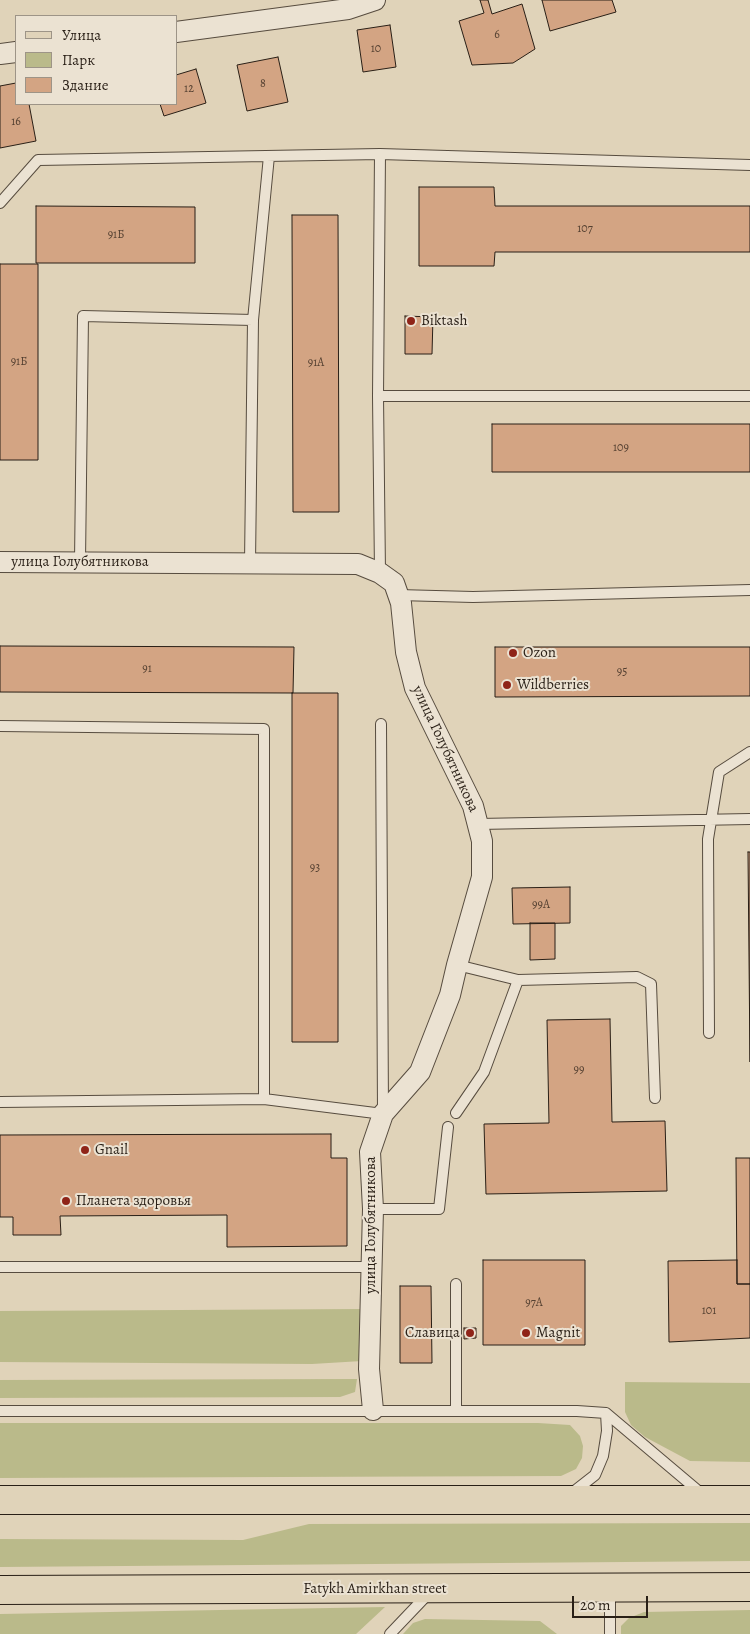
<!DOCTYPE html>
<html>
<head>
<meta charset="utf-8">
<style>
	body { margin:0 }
	#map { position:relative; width:750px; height:1634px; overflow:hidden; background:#e0d3b9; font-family:Alegreya,serif }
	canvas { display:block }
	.legend { position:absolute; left:15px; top:15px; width:162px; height:90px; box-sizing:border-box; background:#ebe2d2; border:1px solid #9d9487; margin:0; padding:6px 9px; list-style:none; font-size:15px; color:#291f16 }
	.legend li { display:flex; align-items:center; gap:10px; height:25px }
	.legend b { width:25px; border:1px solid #9d9487 }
	.scale { position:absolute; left:572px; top:1596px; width:76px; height:22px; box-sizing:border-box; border:2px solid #291f16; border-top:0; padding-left:6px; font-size:15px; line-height:18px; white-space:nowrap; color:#291f16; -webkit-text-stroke:4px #ebe2d2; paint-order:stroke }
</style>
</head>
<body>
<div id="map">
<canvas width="750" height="1634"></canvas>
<ul class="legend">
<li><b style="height:6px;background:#e0d3b9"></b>Улица</li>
<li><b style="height:14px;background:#baba8a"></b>Парк</li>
<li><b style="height:14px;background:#d3a483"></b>Здание</li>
</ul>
<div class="scale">20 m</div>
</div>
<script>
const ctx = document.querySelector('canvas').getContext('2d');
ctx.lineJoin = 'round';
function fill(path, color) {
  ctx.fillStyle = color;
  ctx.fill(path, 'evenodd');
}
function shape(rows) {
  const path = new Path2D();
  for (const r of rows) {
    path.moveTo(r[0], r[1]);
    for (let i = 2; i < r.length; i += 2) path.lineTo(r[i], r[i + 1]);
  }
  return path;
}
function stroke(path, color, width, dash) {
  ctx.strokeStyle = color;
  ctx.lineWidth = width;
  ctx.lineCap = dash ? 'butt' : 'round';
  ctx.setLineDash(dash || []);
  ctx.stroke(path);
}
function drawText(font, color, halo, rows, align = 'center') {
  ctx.font = font + ' Alegreya,serif';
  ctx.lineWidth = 4;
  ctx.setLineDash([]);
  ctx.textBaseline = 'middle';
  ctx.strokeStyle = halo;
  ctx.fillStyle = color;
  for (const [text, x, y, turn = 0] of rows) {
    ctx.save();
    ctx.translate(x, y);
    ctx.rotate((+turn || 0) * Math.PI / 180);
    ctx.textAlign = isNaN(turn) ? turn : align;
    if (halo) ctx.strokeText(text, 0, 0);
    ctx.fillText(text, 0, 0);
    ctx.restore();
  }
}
const green = shape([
	[363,1309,362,1361,312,1364,0,1362,0,1311],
	[357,1379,355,1392,340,1397,0,1398,0,1380],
	[625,1382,750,1383,750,1462,690,1461,645,1437,631,1425,625,1412],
	[0,1423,538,1423,570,1425,580,1436,583,1446,582,1458,576,1469,561,1476,0,1478],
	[750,1523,750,1561,0,1567,0,1539,243,1540,309,1524],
	[385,1607,356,1634,0,1634,0,1614],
	[750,1610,750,1634,621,1634,621,1626,629,1618,644,1612],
	[425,1619,540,1621,557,1634,403,1634,413,1623]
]);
const building = shape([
	[480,0,488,0,492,14,522,4,535,49,513,63,472,65,459,21,484,13,480,0],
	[542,0,612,0,616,12,550,31,542,0],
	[390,25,396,67,363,72,357,30,390,25],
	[278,57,288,102,247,111,237,65,278,57],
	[196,69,206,103,164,116,160,104,176,104,176,75,196,69],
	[16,83,16,104,29,104,36,141,0,148,0,86,16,83],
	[419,187,494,187,495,206,750,206,750,252,495,252,494,266,419,266,419,187],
	[36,206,195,207,195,263,36,263,36,206],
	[292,215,338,215,339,512,293,512,292,215],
	[0,264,38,264,38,460,0,460,0,264],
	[405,316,433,317,432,354,405,354,405,316],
	[492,424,750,424,750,472,492,472,492,424],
	[0,646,294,647,293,693,0,692,0,646],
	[495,647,750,647,750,696,495,697,495,647],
	[292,693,338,693,338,1042,292,1042,292,693],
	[748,852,750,852,750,1062,748,852],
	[570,887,570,923,513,924,512,888,570,887],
	[530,923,555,923,555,959,530,960,530,923],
	[610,1019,612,1122,665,1121,667,1191,486,1194,484,1124,549,1123,547,1020,610,1019],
	[331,1134,331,1158,347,1158,347,1246,227,1247,227,1215,60,1216,61,1235,13,1235,13,1217,0,1217,0,1135,331,1134],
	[736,1158,750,1158,750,1284,737,1284,736,1158],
	[483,1260,585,1260,585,1345,483,1345,483,1260],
	[737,1260,737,1284,750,1284,750,1338,669,1342,668,1261,737,1260],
	[400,1286,431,1286,432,1363,400,1363,400,1286],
	[464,1328,476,1328,476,1338,464,1339,464,1328]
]);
const service = shape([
	[0,203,38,160,380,154],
	[253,320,269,156],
	[378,396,750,396],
	[80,561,83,316,253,320,250,563],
	[380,573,378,396,380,154,750,165],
	[398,595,473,597,750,590],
	[0,726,264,729,264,1099,383,1114,381,724],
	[478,824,750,819],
	[457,965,518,980,637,977,651,984,655,1098],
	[709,1033,708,839,719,772,750,752],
	[0,1102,264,1099],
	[456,1113,484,1072,518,980],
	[373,1209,439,1209,448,1127],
	[0,1267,372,1267],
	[456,1410,456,1284],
	[0,1411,577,1411,606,1413,702,1494],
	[572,1493,595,1475,603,1456,607,1431,606,1413],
	[610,1588,610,1634],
	[390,1634,429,1593]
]);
const minor = shape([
	[176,32,348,9,375,0],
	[0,54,16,52],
	[0,562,358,564,380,573,394,583,401,603,406,652,415,688,473,806,482,841,482,877,457,965,450,995,420,1072,383,1114,370,1152,373,1209,369,1369,373,1410]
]);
const primary = shape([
	[0,1500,750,1500],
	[0,1590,750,1587]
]);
const markers = [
	[411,321,5,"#8f2418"],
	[513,653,5,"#8f2418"],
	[507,685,5,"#8f2418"],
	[85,1150,5,"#8f2418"],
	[66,1201,5,"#8f2418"],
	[470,1333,5,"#8f2418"],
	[526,1333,5,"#8f2418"]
];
const numberNames = [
	["6",497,35],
	["10",376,49],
	["8",263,84],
	["12",189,89],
	["16",16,122],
	["107",585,229],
	["91Б",116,235],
	["91Б",19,362],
	["91А",316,363],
	["109",621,448],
	["91",147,669],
	["95",622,672],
	["93",315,868],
	["99А",541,905],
	["99",579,1070],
	["97А",534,1303],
	["101",709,1311]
];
const poiNames = [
	["Biktash",421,321],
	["Ozon",523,653],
	["Wildberries",517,685],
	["Gnail",95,1150],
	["Планета здоровья",76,1201],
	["Славица",460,1333,"right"],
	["Magnit",536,1333]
];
const streetNames = [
	["улица Голубятникова",80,562],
	["улица Голубятникова",445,749,65],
	["улица Голубятникова",371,1225,-90],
	["Fatykh Amirkhan street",375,1589]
];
fill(green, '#baba8a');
fill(building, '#d3a483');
stroke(building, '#291f16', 1);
stroke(service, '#574c3f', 12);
stroke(minor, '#574c3f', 22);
stroke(primary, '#291f16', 30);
stroke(service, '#ebe2d2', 10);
stroke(minor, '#ebe2d2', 20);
stroke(primary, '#e0d3b9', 28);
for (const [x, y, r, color] of markers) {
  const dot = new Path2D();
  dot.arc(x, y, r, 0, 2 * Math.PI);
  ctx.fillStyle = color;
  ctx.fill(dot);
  stroke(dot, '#ebe2d2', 2);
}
drawText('12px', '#544031', null, numberNames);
drawText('15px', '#291f16', '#ebe2d2', poiNames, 'left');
drawText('15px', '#291f16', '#ebe2d2', streetNames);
</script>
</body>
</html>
